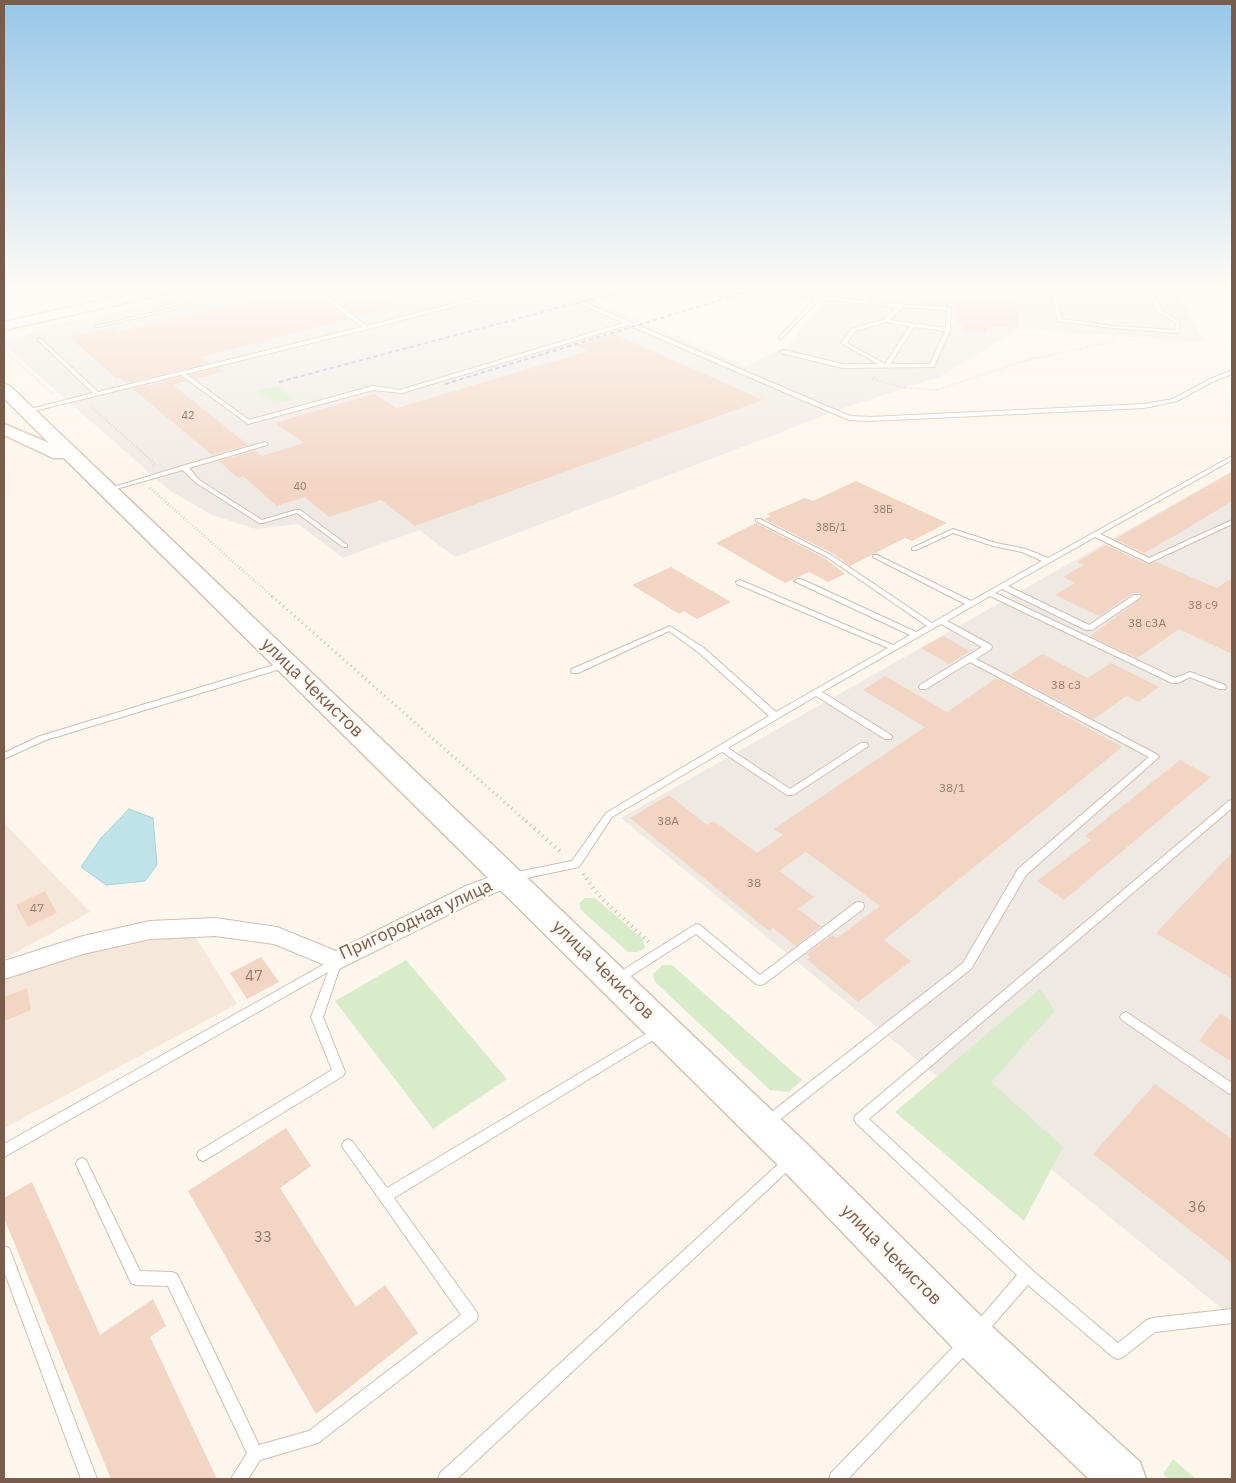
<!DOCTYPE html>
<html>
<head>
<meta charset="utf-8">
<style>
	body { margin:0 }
	#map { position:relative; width:1236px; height:1483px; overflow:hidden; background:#fdf6ec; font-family:"IBM Plex Sans",sans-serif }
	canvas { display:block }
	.frame { position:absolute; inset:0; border:5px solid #7a5c4d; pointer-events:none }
</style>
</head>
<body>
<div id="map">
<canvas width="1236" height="1483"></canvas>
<div class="frame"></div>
</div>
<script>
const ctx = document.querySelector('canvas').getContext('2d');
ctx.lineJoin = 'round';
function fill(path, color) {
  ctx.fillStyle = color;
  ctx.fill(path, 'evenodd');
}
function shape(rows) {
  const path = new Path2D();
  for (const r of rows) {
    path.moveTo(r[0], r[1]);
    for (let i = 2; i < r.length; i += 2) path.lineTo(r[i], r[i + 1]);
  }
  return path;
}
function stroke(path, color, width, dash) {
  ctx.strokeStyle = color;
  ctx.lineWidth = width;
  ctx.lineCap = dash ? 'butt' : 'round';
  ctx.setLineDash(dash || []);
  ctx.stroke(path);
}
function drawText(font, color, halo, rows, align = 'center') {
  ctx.font = font + ' "IBM Plex Sans",sans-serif';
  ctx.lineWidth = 5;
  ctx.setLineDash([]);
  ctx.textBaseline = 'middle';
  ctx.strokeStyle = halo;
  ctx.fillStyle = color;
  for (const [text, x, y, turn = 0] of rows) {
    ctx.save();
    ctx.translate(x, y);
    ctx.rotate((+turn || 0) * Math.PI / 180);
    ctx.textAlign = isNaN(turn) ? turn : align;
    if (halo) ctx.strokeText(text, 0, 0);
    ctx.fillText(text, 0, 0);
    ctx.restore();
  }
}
const residential = shape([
	[4,823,90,912,4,959],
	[195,936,237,1004,4,1128,4,977,135,940]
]);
const industrial = shape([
	[232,286,580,286,573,292,799,389,746,366,788,345,836,286,1173,286,1205,342,1019,329,939,377,844,408,455,557,419,530,343,558,298,524,256,529,212,515,169,490,4,345,4,342,54,325],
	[1232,471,1232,1317,621,818]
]);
const green = shape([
	[276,386,295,399,275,404,257,391],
	[585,898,595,898,643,939,645,948,638,952,628,952,581,910,579,903],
	[406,960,507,1079,433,1129,335,1001],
	[663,965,672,965,802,1080,789,1092,770,1090,655,982,653,974],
	[1040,989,1055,1011,991,1082,1063,1147,1024,1221,895,1112],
	[1173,1459,1196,1479,1169,1479,1163,1474]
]);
const water = shape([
	[129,809,153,818,157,865,145,881,106,885,81,867,101,838,129,809]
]);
const building = shape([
	[363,286,401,306,358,317,332,297],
	[956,286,1013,286,1019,328,987,326,987,333,963,331,963,324,956,324,956,307,919,304,920,287,956,289],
	[303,289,348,319,201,357,209,363,127,383,119,377,116,378,69,337,115,327,120,331],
	[614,334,763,400,415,526,381,500,329,517,305,497,277,506,243,476,238,478,219,461,255,451,262,456,304,443,275,423,374,394,397,408,588,351,576,345],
	[217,368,223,372,196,379,190,375],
	[181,377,187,381,173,385,248,445,212,455,133,389],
	[1232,472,1232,501,1183,531,1144,553,1115,539],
	[856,481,947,523,912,541,905,538,850,566,832,553,764,519,771,516,767,514,805,498,813,501],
	[756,523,826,559,845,574,828,582,809,572,785,583,716,543],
	[1106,545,1148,565,1156,562,1217,588,1232,578,1232,654,1179,629,1137,658,1090,636,1143,597,1140,593,1133,593,1099,616,1055,595,1075,583,1063,577,1084,565,1077,562],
	[671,567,731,602,697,619,684,611,679,614,632,585],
	[943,636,970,651,949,664,921,648],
	[1042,654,1088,678,1111,663,1159,687,1138,702,1126,696,1094,719,1010,675],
	[885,676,947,712,995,679,1001,680,1122,747,884,940,911,961,858,1002,807,959,810,957,807,954,832,935,837,938,880,906,806,852,779,871,814,897,798,909,821,926,796,946,773,928,769,931,630,818,669,795,707,825,714,821,757,853,783,835,774,829,925,727,863,690],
	[1180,760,1211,777,1064,900,1037,881,1091,840,1085,836],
	[1232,853,1232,979,1156,933],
	[45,891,57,913,28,927,16,905],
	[261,957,279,982,247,999,230,973],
	[27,988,31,1010,4,1021,4,997],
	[1220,1013,1232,1021,1232,1062,1199,1041],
	[1155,1084,1232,1139,1232,1263,1093,1154],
	[286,1128,311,1166,280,1188,356,1307,385,1285,418,1333,316,1414,188,1191],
	[32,1182,100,1335,153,1299,166,1326,150,1337,217,1479,111,1479,4,1218,4,1198]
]);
const pathFar3 = shape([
	[4,350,54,395],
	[875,377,873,379,904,388,936,390,1023,361,1114,341,1114,335],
	[90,406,109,423]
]);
const pathFar2 = shape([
	[107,421,155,464,153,466],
	[150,488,274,598]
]);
const pathFar1 = shape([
	[272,596,527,822]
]);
const path = shape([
	[526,821,563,854],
	[583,874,600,897,650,943]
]);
const lane = shape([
	[268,286,277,286,97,327,95,326,268,286],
	[302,286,308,286,325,295,341,288,359,286,344,290,328,297,367,326,522,286,530,286,368,329,186,374,249,420,373,386,400,390,624,323,540,286,546,286,850,416,870,417,1144,404,1173,399,1208,380,1232,370,1232,374,1212,382,1177,401,1144,408,870,421,849,420,628,325,402,393,373,390,248,424,181,375,26,413,23,411,93,393,38,340,38,339,40,338,98,392,362,327,323,298,302,286],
	[875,286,880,286,867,302,951,308,950,330,934,367,843,368,781,353,780,352,783,350,843,364,878,364,841,343,851,329,883,320,897,307,820,299,781,339,779,338,779,337,815,299,797,296,777,290,779,289,797,294,863,301,875,286],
	[903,307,947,310,946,328,889,320,903,307],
	[885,322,910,326,885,364,847,343,855,331,885,322],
	[914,327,945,331,930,364,890,364,914,327],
	[1049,286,1053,286,1062,319,1113,326,1175,330,1176,323,1158,312,1144,286,1148,286,1162,311,1180,322,1179,332,1177,333,1113,328,1058,321,1049,286],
	[265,442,268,444,267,445,189,468,199,480,262,520,296,510,300,510,347,545,347,547,343,547,297,513,263,523,259,523,195,482,183,470,109,491,104,490,182,466,265,442],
	[1232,456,1232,460,1100,534,1149,558,1230,521,1232,520,1232,524,1149,563,1095,537,1008,586,1089,625,1134,595,1140,595,1141,597,1092,630,1086,630,1002,589,995,593,1175,678,1190,672,1225,685,1226,687,1225,689,1219,689,1190,677,1178,683,1172,683,990,596,947,621,991,645,992,647,991,649,976,659,1158,755,1159,757,1026,875,971,969,773,1125,769,1127,765,1125,763,1121,765,1117,963,963,1018,869,1149,757,970,662,926,689,920,689,919,687,920,685,982,647,941,624,822,692,891,735,892,737,891,739,885,739,816,696,728,748,790,789,861,743,867,743,868,745,867,747,793,795,787,795,722,752,612,817,579,867,512,881,508,880,507,877,508,874,512,873,572,861,606,813,769,716,698,652,669,631,578,673,572,673,571,671,572,669,670,626,704,648,776,712,888,648,737,584,736,582,740,580,893,645,910,635,794,581,798,579,801,579,916,632,927,626,827,557,756,521,756,519,760,519,831,555,932,623,965,604,873,557,873,555,877,555,971,601,1042,561,1022,552,993,546,953,533,916,550,912,550,912,548,953,529,996,543,1026,549,1048,558,1232,456],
	[284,662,290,662,291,664,290,666,46,740,4,759,4,753,40,736,284,662],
	[1232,800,1232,808,869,1119,1032,1270,1118,1343,1147,1320,1152,1318,1232,1309,1232,1323,1155,1332,1123,1357,1118,1359,1113,1357,1028,1285,985,1334,980,1336,975,1334,973,1329,975,1324,1017,1275,856,1123,854,1119,856,1115,1229,801,1232,800],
	[859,902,863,903,864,906,863,909,764,984,760,985,756,984,696,934,623,981,619,982,615,981,614,978,615,975,696,924,700,925,760,975,855,903,859,902],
	[337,957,341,958,342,961,323,1017,345,1072,343,1076,207,1159,203,1161,199,1159,197,1155,199,1151,332,1070,311,1017,328,972,4,1157,4,1144,337,957],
	[1126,1012,1232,1083,1232,1094,1228,1093,1122,1020,1120,1017,1122,1014,1126,1012],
	[659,1026,663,1028,665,1031,663,1034,394,1198,476,1311,478,1316,476,1321,318,1443,260,1460,248,1479,231,1479,247,1453,168,1286,136,1285,131,1283,76,1164,78,1160,82,1158,86,1160,140,1271,172,1272,177,1274,259,1445,309,1431,461,1315,344,1149,342,1145,344,1141,348,1139,352,1141,387,1188,659,1026],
	[789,1156,793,1158,795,1162,793,1166,457,1479,438,1479,440,1473,785,1158,789,1156],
	[4,1246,9,1248,11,1253,97,1479,81,1479,4,1271,4,1246],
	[966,1337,971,1339,973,1344,971,1349,848,1479,829,1479,831,1473,961,1339,966,1337]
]);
const street = shape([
	[509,870,517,872,520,878,517,884,482,898,337,970,274,944,215,936,150,939,83,954,4,979,4,961,83,936,150,921,215,918,277,927,336,951,466,886,509,870]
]);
const secondary = shape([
	[164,286,190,286,183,290,4,330,4,322,164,286],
	[4,384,10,386,808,1145,987,1322,1140,1462,1146,1479,1089,1479,957,1352,782,1169,64,458,53,458,4,435,4,424,49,443,4,398,4,384]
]);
const rail = shape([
	[279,382,603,296,653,286],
	[445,384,766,286]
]);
const farNumbernames = [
	["42",188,416],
	["40",300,487],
	["38Б",883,510],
	["38Б/1",831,528]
];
const numberNames = [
	["38 с9",1203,606],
	["38 с3А",1147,624],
	["38 с3",1066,686],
	["38/1",952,789],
	["38А",668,822],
	["38",754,884],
	["47",37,909]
];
const nearNumbernames = [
	["47",254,977],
	["36",1197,1208],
	["33",263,1238]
];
const nearStreetnames = [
	["улица Чекистов",312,688,44],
	["Пригородная улица",416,920,-25],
	["улица Чекистов",603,970,44],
	["улица Чекистов",891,1255,45]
];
fill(residential, '#f5e8da');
fill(industrial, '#efe9e4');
fill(green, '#d8ecc9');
fill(water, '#bfe3e8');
stroke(water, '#a5d3da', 1);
fill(building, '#f3d5c3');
stroke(lane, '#d1beb0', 2);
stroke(street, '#d1beb0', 2);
stroke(secondary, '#d6c0b0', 3);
stroke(pathFar3, '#d9b8a5', 2, [0.5, 2]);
stroke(pathFar2, '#d9b8a5', 2.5, [0.5, 2.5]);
stroke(pathFar1, '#d9b8a5', 3, [1, 4]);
stroke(path, '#d9b8a5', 4, [1, 4.5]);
fill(lane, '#fff');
fill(street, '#fff');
fill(secondary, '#fff');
stroke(rail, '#b9a8c9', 2, [4.5, 3]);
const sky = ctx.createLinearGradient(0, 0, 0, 494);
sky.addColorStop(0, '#97c7e8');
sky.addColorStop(0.58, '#fefbf6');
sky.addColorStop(1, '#fefbf600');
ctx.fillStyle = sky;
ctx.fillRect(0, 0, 1236, 494);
drawText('11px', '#987a6a', null, farNumbernames);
drawText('12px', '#987a6a', null, numberNames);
drawText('15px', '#987a6a', null, nearNumbernames);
drawText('18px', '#7a5c4d', '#fffaf3', nearStreetnames);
</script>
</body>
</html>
